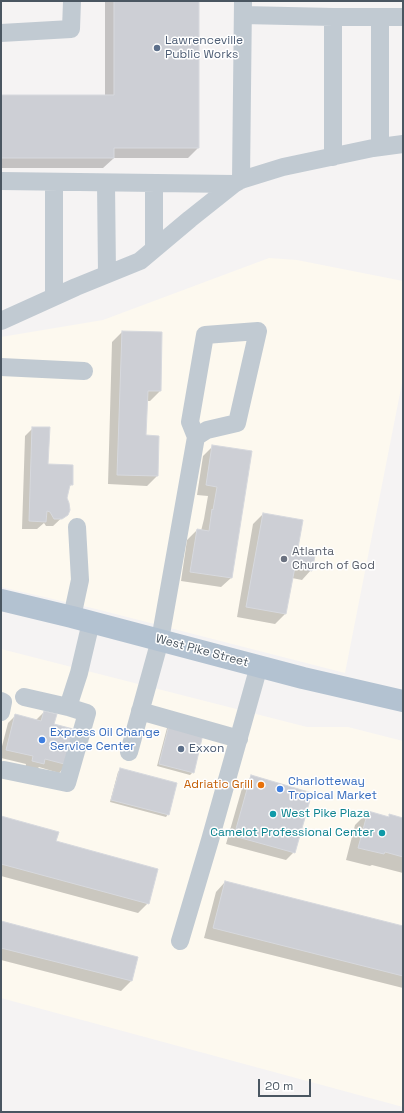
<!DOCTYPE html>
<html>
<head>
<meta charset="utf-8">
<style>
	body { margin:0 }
	#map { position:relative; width:404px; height:1113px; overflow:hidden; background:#f5f3f3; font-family:"Space Grotesk",sans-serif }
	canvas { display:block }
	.frame { position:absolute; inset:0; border:2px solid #4a5661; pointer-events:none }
	.scale { position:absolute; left:258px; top:1079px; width:53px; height:18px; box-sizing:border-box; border:2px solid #4a5661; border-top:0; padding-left:5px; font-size:12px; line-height:14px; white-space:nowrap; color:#4a5661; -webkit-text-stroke:3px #fff; paint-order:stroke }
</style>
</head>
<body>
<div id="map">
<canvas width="404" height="1113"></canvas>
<div class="frame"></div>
<div class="scale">20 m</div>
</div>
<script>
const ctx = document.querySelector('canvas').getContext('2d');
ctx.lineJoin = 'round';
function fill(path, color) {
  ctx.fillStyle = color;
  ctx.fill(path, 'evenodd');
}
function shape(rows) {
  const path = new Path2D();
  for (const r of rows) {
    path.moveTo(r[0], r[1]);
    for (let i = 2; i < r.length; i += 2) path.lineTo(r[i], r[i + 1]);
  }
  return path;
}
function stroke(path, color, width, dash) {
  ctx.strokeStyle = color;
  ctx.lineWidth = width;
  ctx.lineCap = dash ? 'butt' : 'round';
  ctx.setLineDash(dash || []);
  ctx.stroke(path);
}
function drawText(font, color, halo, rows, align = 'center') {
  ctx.font = font + ' "Space Grotesk",sans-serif';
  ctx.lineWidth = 3;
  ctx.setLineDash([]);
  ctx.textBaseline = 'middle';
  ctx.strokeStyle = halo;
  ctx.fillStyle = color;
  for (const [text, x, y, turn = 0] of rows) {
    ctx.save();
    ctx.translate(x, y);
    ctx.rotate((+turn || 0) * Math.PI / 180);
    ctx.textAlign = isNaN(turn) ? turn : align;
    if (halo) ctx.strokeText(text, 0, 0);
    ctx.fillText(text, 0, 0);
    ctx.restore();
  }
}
const commercial = shape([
	[269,258,297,260,403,281,403,378,345,673,96,609,1,587,1,337,103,320],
	[1,649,307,727,348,727,403,741,403,1107,1,998]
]);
const shadow = shape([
	[105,1,198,1,198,148,188,158,114,158,103,168,1,168,1,96,105,96],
	[122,332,161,333,160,391,150,401,146,401,145,436,157,476,147,486,108,484,112,342],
	[33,428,47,465,72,484,68,488,66,499,68,512,53,526,46,526,44,523,37,529,22,529,25,436],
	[213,446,231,578,221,587,181,581,187,540,197,530,201,531,204,519,208,496,197,495,203,456],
	[263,514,297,549,311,570,302,580,292,578,285,614,275,624,237,617,253,524],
	[44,712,53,725,67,765,59,773,39,767,35,771,25,769,26,764,1,758,1,750,8,723,16,715,36,720],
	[169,726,193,772,190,775,157,766,167,728],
	[120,770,168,814,166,817,110,802,118,772],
	[251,777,294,852,286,860,226,844,243,785],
	[368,812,388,818,390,816,403,819,403,873,372,865,370,866,346,860,355,825],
	[1,817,55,842,148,903,138,913,1,876],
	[225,882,403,927,403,988,204,938,216,892],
	[1,922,137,957,131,981,121,991,1,960]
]);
const building = shape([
	[114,1,199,1,199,148,114,148,114,158,1,158,1,95,114,95,114,1],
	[122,331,162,332,161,391,148,391,146,435,159,436,158,476,117,475,122,331],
	[32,427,50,427,48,464,73,465,73,485,70,485,67,498,69,503,70,510,68,515,62,519,54,519,50,512,47,511,46,522,29,521,32,427],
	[212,445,252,451,232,578,190,572,197,529,209,531,212,509,213,510,217,487,206,485,212,445],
	[263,513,303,520,298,548,316,551,312,571,295,567,286,614,246,607,263,513],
	[44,711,57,714,54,724,77,730,68,765,45,759,44,764,32,761,33,756,6,750,15,714,41,721,44,711],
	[169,725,203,734,194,773,159,764,169,725],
	[120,768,177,783,169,815,111,800,120,768],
	[251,775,312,793,295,853,234,836,251,775],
	[368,811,389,817,389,814,403,818,403,857,385,852,384,854,358,848,368,811],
	[1,816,59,832,56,841,158,869,149,904,1,864,1,816],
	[225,881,403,926,403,976,213,928,225,881],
	[1,921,138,957,132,981,1,948,1,921]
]);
const minor = shape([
	[243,15,333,17,403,17],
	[380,17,380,147],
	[1,33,71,29,72,1],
	[333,157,333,17],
	[241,180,243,1],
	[1,181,234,184,241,180,283,167,373,148,403,144],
	[54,182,54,297],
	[106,183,107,274],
	[154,183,154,249],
	[1,321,76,287,140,261,190,219,234,184],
	[1,367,84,371],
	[72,617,80,580,77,527],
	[24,697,68,707],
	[1,701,3,702,1,712],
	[140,711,239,739],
	[129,752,160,640,196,437,190,422,205,335,258,331,237,423,207,430,196,437],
	[4,770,67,783,87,713,68,707,79,673,91,622],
	[180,941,210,840,259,666]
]);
const major = shape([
	[1,600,72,617,303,678,403,701]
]);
const markers = [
	[157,48,4,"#5c6f8a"],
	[284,559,4,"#6b7280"],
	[42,740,4,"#3f7fe0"],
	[181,749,4,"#5c6f8a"],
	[261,785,4,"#e8710a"],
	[280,789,4,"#3f7fe0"],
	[273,814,4,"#0f9aa8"],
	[382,833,4,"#0f9aa8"]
];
const serviceNames = [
	["Lawrenceville",165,41],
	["Public Works",165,55],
	["Exxon",189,749]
];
const worshipNames = [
	["Atlanta",292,552],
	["Church of God",292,566]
];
const streetNames = [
	["West Pike Street",202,651,15]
];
const shopNames = [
	["Express Oil Change",50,733],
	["Service Center",50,747],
	["Charlotteway",288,782],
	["Tropical Market",288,796]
];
const foodNames = [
	["Adriatic Grill",253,785]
];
const cultureNames = [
	["West Pike Plaza",281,814],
	["Camelot Professional Center",374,833,"right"]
];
fill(commercial, '#fdf9ef');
fill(shadow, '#0003');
fill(building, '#cdcfd5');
stroke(building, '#d7d9de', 1);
stroke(minor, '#c1cad2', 18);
stroke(major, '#b3c2d1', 22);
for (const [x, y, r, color] of markers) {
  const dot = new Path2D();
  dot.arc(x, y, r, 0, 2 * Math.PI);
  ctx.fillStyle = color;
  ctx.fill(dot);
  stroke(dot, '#fff', 1.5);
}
drawText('12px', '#4e5e75', '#fff', serviceNames, 'left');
drawText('12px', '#5b616d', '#fff', worshipNames, 'left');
drawText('12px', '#4a5661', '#fff', streetNames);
drawText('12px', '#366cbe', '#fff', shopNames, 'left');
drawText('12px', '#c56008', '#fff', foodNames, 'right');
drawText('12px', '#0d838f', '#fff', cultureNames, 'left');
</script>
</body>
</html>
